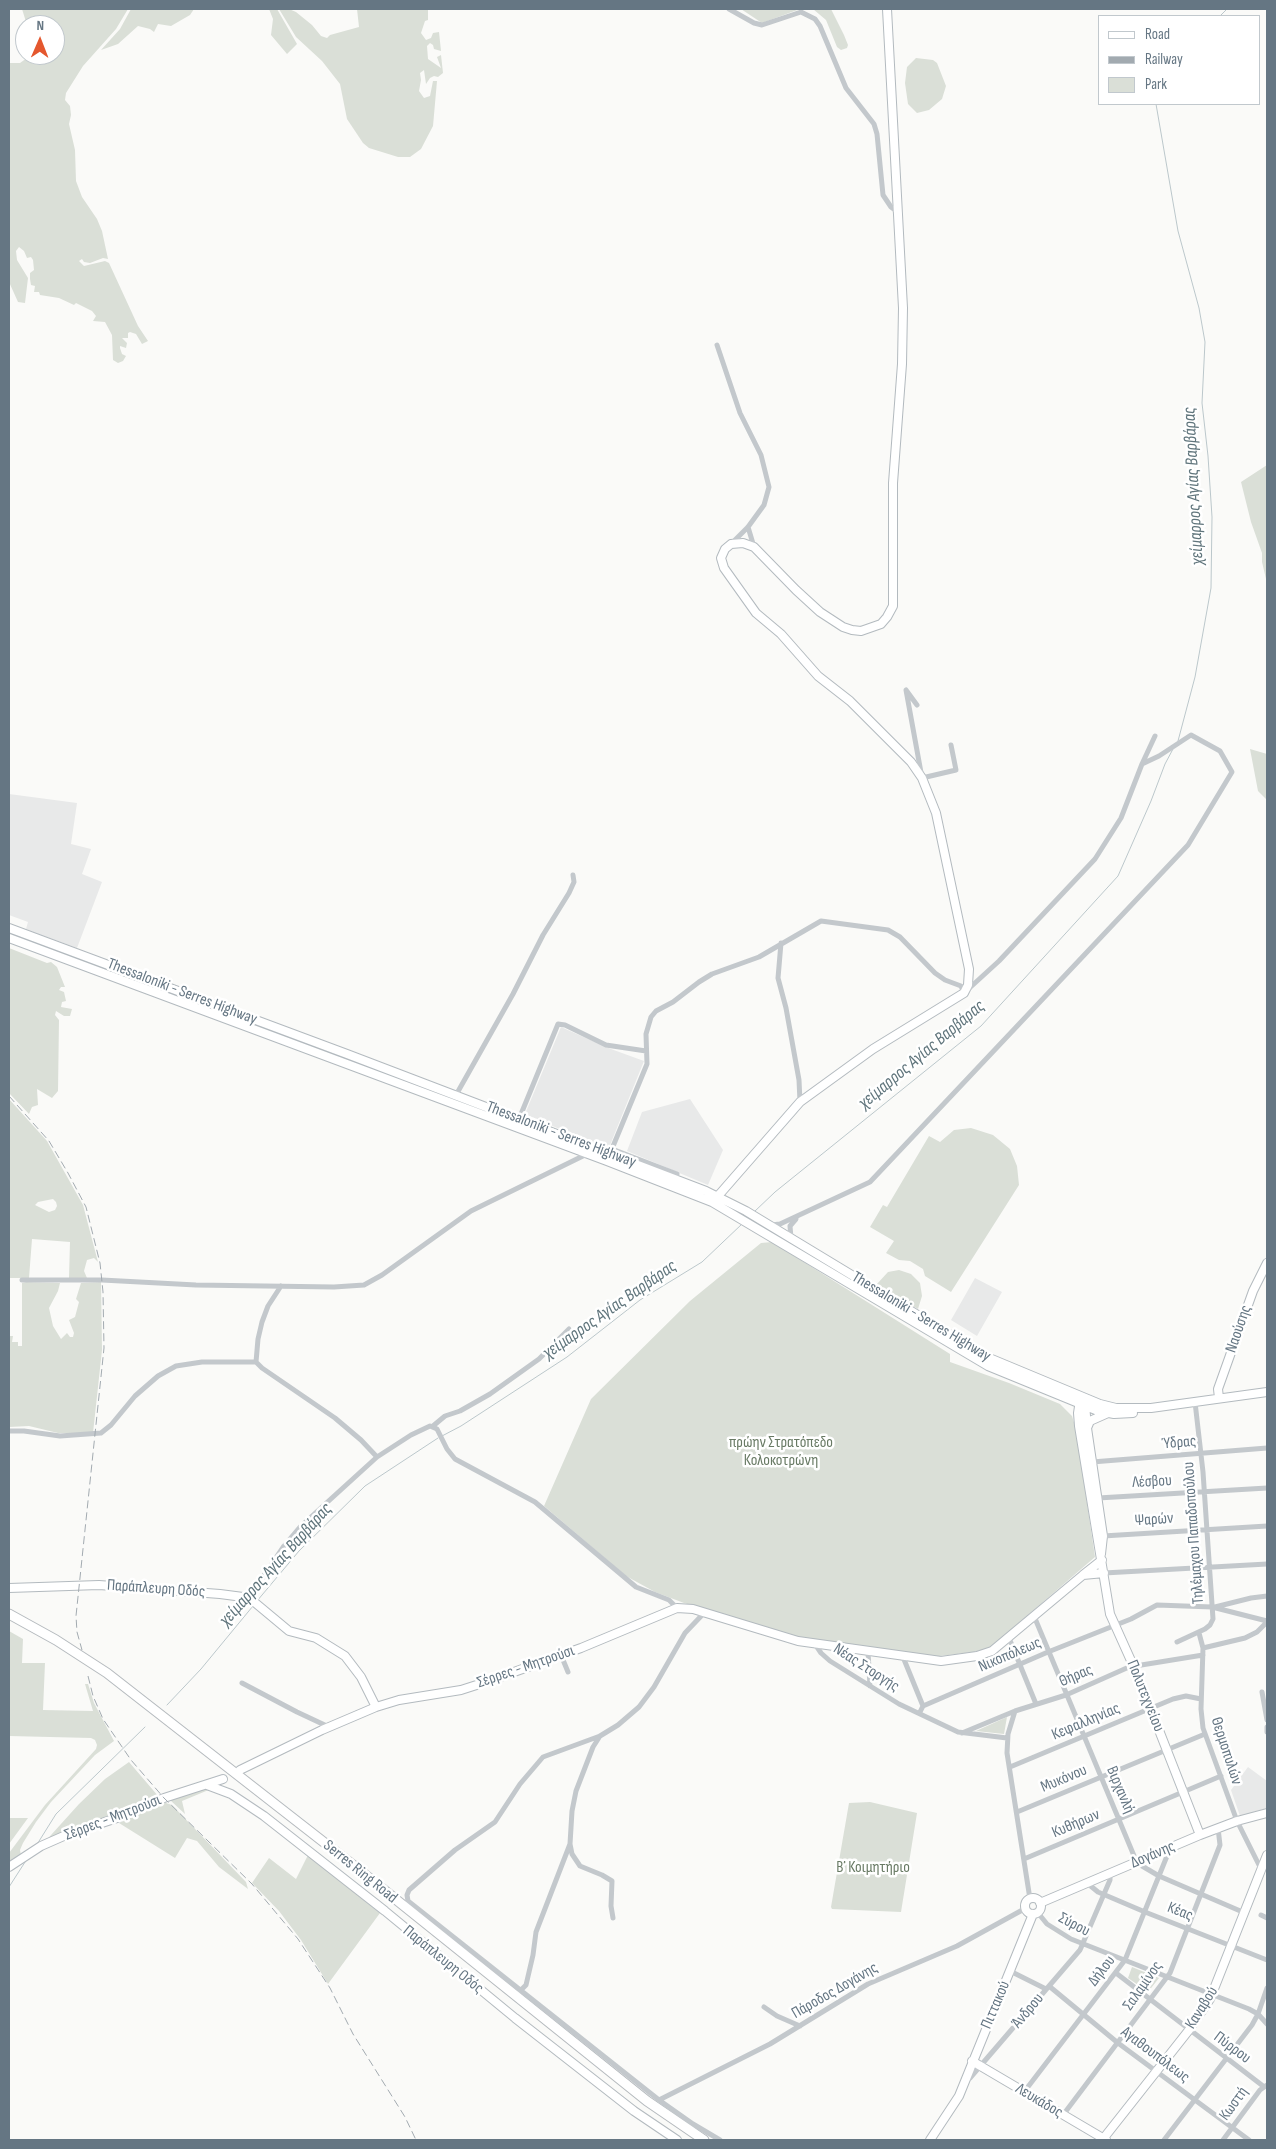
<!DOCTYPE html>
<html>
<head>
<meta charset="utf-8">
<style>
	body { margin:0 }
	#map { position:relative; width:1276px; height:2149px; overflow:hidden; background:#fafaf8; font-family:"Sofia Sans Condensed",sans-serif }
	canvas { display:block }
	.frame { position:absolute; inset:0; border:10px solid #657683; pointer-events:none }
	.legend { position:absolute; left:1098px; top:15px; width:162px; height:90px; box-sizing:border-box; background:#fff; border:1px solid #c1c8cd; margin:0; padding:6px 9px; list-style:none; font-size:15px; color:#657683 }
	.legend li { display:flex; align-items:center; gap:10px; height:25px }
	.legend b { width:25px; border:1px solid #c1c8cd }
	.north { position:absolute; left:15px; top:15px; width:50px; height:50px; box-sizing:border-box; background:#fff; border:1px solid #c1c8cd; border-radius:50%; rotate:1deg; font-size:14px; font-weight:700; line-height:20px; text-align:center; color:#657683 }
	.north::after { content:''; display:block; margin:auto; width:18px; height:22px; background:#e4572e; clip-path:polygon(50% 0,100% 100%,50% 72%,0 100%) }
</style>
</head>
<body>
<div id="map">
<canvas width="1276" height="2149"></canvas>
<div class="frame"></div>
<ul class="legend">
<li><b style="height:6px;background:#fff"></b>Road</li>
<li><b style="height:6px;background:#a2aab0"></b>Railway</li>
<li><b style="height:14px;background:#dadfd7"></b>Park</li>
</ul>
<div class="north">N</div>
</div>
<script>
const ctx = document.querySelector('canvas').getContext('2d');
ctx.lineJoin = 'round';
function fill(path, color) {
  ctx.fillStyle = color;
  ctx.fill(path, 'evenodd');
}
function shape(rows) {
  const path = new Path2D();
  for (const r of rows) {
    if (r.length === 3) {
      path.moveTo(r[0] + r[2], r[1]);
      path.arc(r[0], r[1], r[2], 0, 2 * Math.PI);
      continue;
    }
    path.moveTo(r[0], r[1]);
    for (let i = 2; i < r.length; i += 2) path.lineTo(r[i], r[i + 1]);
  }
  return path;
}
function stroke(path, color, width, dash) {
  ctx.strokeStyle = color;
  ctx.lineWidth = width;
  ctx.lineCap = dash ? 'butt' : 'round';
  ctx.setLineDash(dash || []);
  ctx.stroke(path);
}
function drawText(font, color, halo, rows, align = 'center') {
  ctx.font = font + ' "Sofia Sans Condensed",sans-serif';
  ctx.lineWidth = 5;
  ctx.setLineDash([]);
  ctx.textBaseline = 'middle';
  ctx.strokeStyle = halo;
  ctx.fillStyle = color;
  for (const [text, x, y, turn = 0] of rows) {
    ctx.save();
    ctx.translate(x, y);
    ctx.rotate((+turn || 0) * Math.PI / 180);
    ctx.textAlign = isNaN(turn) ? turn : align;
    if (halo) ctx.strokeText(text, 0, 0);
    ctx.fillText(text, 0, 0);
    ctx.restore();
  }
}
const built = shape([
	[9,794,77,803,71,844,91,849,82,874,102,882,77,948,30,931,26,929,28,922,9,915],
	[561,1027,611,1049,644,1061,608,1150,525,1114],
	[690,1099,723,1150,708,1185,627,1151,642,1112],
	[975,1278,1002,1292,977,1336,951,1320],
	[1248,1767,1267,1781,1267,1808,1240,1816,1231,1790]
]);
const green = shape([
	[22,9,128,9,116,29,83,66,66,93,65,100,70,106,71,115,69,124,75,150,76,181,82,197,97,219,102,231,108,259,103,258,90,263,84,262,82,259,79,261,84,266,105,261,109,263,138,326,148,341,142,344,136,334,130,332,128,333,128,338,122,338,127,343,126,348,120,346,120,348,122,354,126,356,123,361,118,363,113,360,112,335,105,322,93,321,96,316,92,311,76,303,74,305,59,298,40,295,39,292,34,292,35,286,31,285,30,279,30,273,34,270,33,260,31,257,27,258,24,251,19,247,16,251,17,260,28,278,25,303,18,302,9,282,9,63,20,63,31,55,55,55,55,25,27,25],
	[131,9,194,9,190,15,171,26,158,24,154,32,150,29,138,26,118,44,101,50,120,29],
	[269,9,277,9,297,44,287,54,271,35,273,19],
	[279,9,289,9,296,12,312,25,321,36,327,38,330,35,359,27,357,9,428,9,428,20,425,21,421,33,426,40,431,38,433,33,439,32,441,51,434,49,433,45,430,43,427,46,428,59,441,68,437,57,441,55,443,73,438,77,434,76,430,78,426,84,424,70,420,73,421,80,419,91,424,98,430,96,433,81,437,81,433,126,421,149,410,157,398,157,369,148,363,143,347,119,340,84,322,61,296,37],
	[741,9,808,9,800,9,762,23],
	[813,9,831,9,844,35,848,45,847,48,841,50,837,47,826,20],
	[916,58,933,60,937,63,946,86,942,99,929,110,917,113,908,104,905,83,907,67],
	[1267,465,1267,578,1266,579,1262,562,1262,553,1251,522,1241,482],
	[1250,749,1267,754,1267,800,1258,791],
	[9,948,47,963,51,962,57,967,65,987,61,987,59,990,64,992,66,1001,62,1002,61,1007,72,1009,70,1016,64,1016,56,1011,55,1015,59,1020,58,1091,52,1098,37,1089,38,1105,32,1107,29,1114,9,1093],
	[9,1099,47,1141,83,1205,98,1262,94,1258,87,1260,84,1271,87,1278,69,1278,70,1242,32,1239,29,1278,9,1278],
	[53,1199,56,1202,57,1206,55,1210,49,1212,35,1205,38,1202],
	[971,1128,993,1135,1010,1149,1017,1166,1019,1185,951,1292,925,1276,923,1269,910,1261,899,1260,886,1253,894,1241,870,1227,883,1205,887,1207,929,1136,940,1142,954,1130],
	[772,1242,950,1354,950,1362,1009,1383,1060,1404,1072,1416,1076,1429,1095,1557,990,1648,974,1652,931,1657,795,1637,684,1603,655,1592,626,1576,544,1506,591,1399,690,1301,761,1243],
	[899,1270,911,1274,920,1283,922,1296,918,1309,876,1285,888,1272],
	[26,1282,60,1283,58,1291,49,1308,53,1326,61,1339,67,1333,70,1337,73,1337,74,1333,69,1320,75,1317,79,1302,76,1299,81,1283,101,1282,102,1350,93,1433,58,1433,29,1426,9,1427,9,1336,13,1336,12,1342,18,1342,18,1346,22,1346,22,1283],
	[9,1631,23,1639,22,1663,45,1663,43,1710,93,1711,85,1684,88,1684,94,1703,114,1741,95,1755,51,1802,36,1822,23,1843,20,1850,21,1856,9,1863,9,1853,45,1805,96,1749,97,1745,95,1740,91,1738,9,1736],
	[1007,1717,1004,1734,976,1731],
	[129,1762,159,1797,112,1818,42,1845,79,1804,105,1779],
	[202,1789,211,1789,182,1801,185,1814,170,1800],
	[163,1802,172,1805,246,1882,248,1889,219,1867,197,1841,187,1838,175,1858,119,1823],
	[870,1802,917,1813,901,1912,832,1909,831,1907,849,1803],
	[9,1818,28,1818,9,1844],
	[308,1855,380,1913,328,1984,301,1940,279,1911,252,1883,269,1858,296,1879],
	[1132,1967,1159,1978,1148,1992,1128,1978]
]);
const stream = shape([
	[1220,16,1227,9],
	[1156,104,1178,231,1199,308,1205,342,1202,403,1208,456,1212,517,1211,588,1195,677,1178,741],
	[754,1212,775,1192,981,1026,1118,876,1151,801,1165,764,1173,749],
	[442,1436,461,1426,567,1357,640,1300,702,1262,742,1224],
	[257,1601,299,1551,365,1486,438,1438],
	[167,1705,201,1669,253,1606],
	[36,1846,56,1814,145,1727],
	[9,1887,27,1859]
]);
const street = shape([
	[729,9,754,23,762,25,801,12,815,19,820,26,846,88,874,124,877,134,883,195,891,207,899,213],
	[717,345,740,413,761,455,769,487,764,505,748,527,731,544],
	[748,527,754,547],
	[917,705,906,690,922,778,956,770,951,745],
	[1142,764,1155,736],
	[781,943,778,978,786,1008,799,1080,800,1102],
	[456,1095,513,994,543,935,569,893,574,882,573,875],
	[519,1119,558,1024,565,1025,606,1045,646,1051],
	[612,1149,677,1174],
	[609,1156,647,1064,646,1034,651,1017,656,1011,673,1002,699,982,712,974,759,957,821,921,888,930,900,937,935,973,945,980,961,986,964,993,999,961,1095,859,1121,818,1142,764,1159,756,1191,735,1220,751,1232,772,1188,845,870,1182,780,1224,771,1225],
	[791,1238,790,1226,796,1219],
	[22,1280,102,1280,196,1285,334,1287,364,1285,382,1275,471,1211,587,1154],
	[256,1362,258,1339,262,1322,268,1306,281,1286],
	[433,1426,445,1416,460,1411,490,1394,539,1359,569,1329],
	[9,1431,24,1431,60,1436,101,1433,111,1425,135,1396,158,1376,176,1366,202,1362,256,1362,262,1368,335,1418,361,1440,377,1457],
	[1092,1462,1267,1448],
	[1098,1498,1267,1488],
	[1103,1536,1267,1526],
	[1104,1573,1267,1564],
	[248,1599,284,1546,300,1527,377,1457,411,1435,430,1426,437,1429,447,1449,455,1459,535,1502,636,1587,669,1600,677,1608],
	[1215,1607,1251,1598,1267,1596],
	[1034,1616,1137,1863,1159,1876,1245,1913],
	[1199,1633,1203,1648,1201,1709,1203,1728,1237,1821,1261,1869],
	[1009,1638,1036,1704],
	[1177,1642,1205,1629,1210,1625,1213,1619,1203,1472,1195,1402],
	[815,1644,821,1653,830,1661,899,1704,958,1732,1007,1738],
	[1203,1648,1245,1638,1257,1632,1267,1622],
	[868,1652,870,1686],
	[561,1655,568,1672],
	[903,1657,923,1706],
	[242,1683,297,1712,329,1727],
	[1262,1692,1267,1720],
	[1015,1711,1008,1734,1007,1753,1030,1899],
	[920,1712,923,1706,1048,1652,1131,1619,1157,1605,1212,1607,1267,1621],
	[1267,1727,1267,1732],
	[962,1733,1015,1711,1066,1695,1129,1667,1203,1655],
	[600,1736,543,1757,520,1784,495,1822,455,1850,409,1890,407,1895,408,1901,659,2100,693,2124,720,2140],
	[1010,1767,1173,1699,1186,1696,1201,1699],
	[1017,1812,1205,1734],
	[1024,1859,1221,1776],
	[1087,1883,1098,1892,1145,1912,1267,1960],
	[1038,1913,1047,1924,1071,1939,1249,2009,1258,2014,1267,2024],
	[1261,1915,1267,1918],
	[613,1918,611,1906,612,1881,602,1875,580,1866,572,1854,570,1844,572,1811,576,1791,593,1747,600,1736,618,1725,639,1707,654,1687,685,1633,704,1613],
	[1010,1971,1046,1989],
	[1116,1973,1263,2086],
	[1049,1986,1118,2043,1249,2140],
	[520,1991,526,1985,533,1955,536,1932,570,1844],
	[764,2007,777,2016,800,2026],
	[970,2078,1080,1950,1110,1880,1110,1873],
	[1024,2092,1125,1960,1167,1856,1168,1848],
	[659,2100,770,2044,868,1984,957,1946,1026,1908],
	[1063,2115,1170,1973,1220,1845,1218,1828],
	[1164,2140,1252,2025,1258,2014,1267,1988],
	[1223,2140,1260,2090,1267,2085]
]);
const secondary = shape([
	[9,928,347,1054,706,1191,746,1211,987,1357,1100,1404,1116,1408,1151,1408,1267,1392],
	[9,938,607,1161,712,1202,988,1366,1098,1411,1114,1414,1133,1413],
	[718,1196,800,1102,873,1049,964,993,968,985,969,969,936,813,922,778,911,762,850,701,818,676,781,634,756,613,724,568,721,558,725,549,731,544,743,543,754,547,796,590,820,612,843,627,852,630,861,631,881,624,887,617,893,606,893,483,902,364,903,308,887,9],
	[1219,1398,1218,1389,1253,1291,1267,1263],
	[1080,1400,1078,1413,1079,1426,1110,1614,1137,1674,1200,1835],
	[1085,1404,1087,1428,1103,1536,1101,1554],
	[1087,1428,1090,1421,1108,1413],
	[1083,1575,1102,1560],
	[9,1588,99,1585,220,1594,243,1597,253,1601,289,1631,316,1638,345,1656,361,1677,376,1707],
	[240,1770,322,1730,376,1707,399,1700,461,1690,489,1681,581,1648,677,1608,693,1609,798,1641,941,1661,977,1656,992,1651,1083,1575,1104,1573],
	[207,1785,231,1794,264,1816,385,1911,515,2018,634,2111,677,2140],
	[9,1867,41,1846,66,1835,120,1817,164,1798,223,1779],
	[1033,1906,8],
	[1040,1903,1200,1835,1237,1821,1267,1813],
	[972,2061,1106,2140],
	[1103,2139,1189,2030,1210,1999,1267,1855],
	[930,2140,959,2096,1033,1914]
]);
const primary = shape([
	[9,1614,56,1640,107,1673,353,1865,647,2101,704,2140]
]);
const rail = shape([
	[9,1096,49,1141,68,1173,86,1207,100,1263,103,1292,104,1348,76,1616,77,1632,82,1650],
	[88,1676,93,1696,103,1719,131,1760,164,1798,252,1884,298,1939,330,1988,353,2034,405,2117,416,2140]
]);
const streetNames = [
	["Thessaloniki - Serres Highway",182,992,21],
	["Thessaloniki - Serres Highway",561,1135,21],
	["Thessaloniki - Serres Highway",921,1317,31],
	["Ναούσης",1239,1329,-71],
	["Ύδρας",1179,1443,-5],
	["Λέσβου",1152,1482,-3],
	["Ψαρών",1154,1520,-4],
	["Τηλέμαχου Παπαδοπούλου",1194,1533,-94],
	["Παράπλευρη Οδός",156,1589,4],
	["Νικοπόλεως",1010,1655,-23],
	["Σέρρες - Μητρούσι",526,1667,-19],
	["Νέας Στοργής",866,1668,33],
	["Θήρας",1076,1676,-23],
	["Πολυτεχνείου",1145,1696,68],
	["Κεφαλληνίας",1086,1722,-23],
	["Θερμοπυλών",1226,1751,72],
	["Μυκόνου",1064,1779,-23],
	["Βιρχανλή",1120,1790,67],
	["Σέρρες - Μητρούσι",113,1818,-21],
	["Κυθήρων",1076,1824,-23],
	["Δογάνης",1153,1855,-23],
	["Serres Ring Road",360,1872,39],
	["Κέας",1180,1912,21],
	["Σύρου",1074,1925,28],
	["Παράπλευρη Οδός",443,1960,39],
	["Δήλου",1102,1971,-53],
	["Σαλαμίνος",1143,1986,-55],
	["Πάροδος Δογάνης",835,1991,-30],
	["Πιττακού",996,2005,-67],
	["Καναβού",1202,2008,-58],
	["Άνδρου",1028,2011,-50],
	["Πύρρου",1232,2048,37],
	["Αγαθουπόλεως",1155,2055,37],
	["Λευκάδος",1039,2101,31],
	["Κωστή",1234,2104,-54]
];
const parkNames = [
	["πρώην Στρατόπεδο",781,1443],
	["Κολοκοτρώνη",781,1461],
	["Β΄ Κοιμητήριο",873,1868]
];
const waterNames = [
	["χείμαρρος Αγίας Βαρβάρας",1194,486,-93],
	["χείμαρρος Αγίας Βαρβάρας",922,1055,-40],
	["χείμαρρος Αγίας Βαρβάρας",610,1310,-35],
	["χείμαρρος Αγίας Βαρβάρας",276,1565,-48]
];
fill(built, '#e8e9e9');
fill(green, '#dadfd7');
stroke(stream, '#bbc7cb', 1);
stroke(secondary, '#b3babf', 10);
stroke(primary, '#b5babe', 11);
stroke(street, '#c3c8cc', 5);
stroke(secondary, '#fff', 8);
stroke(primary, '#fff', 9);
stroke(rail, '#a2aab0', 1, [8, 4]);
drawText('16px', '#657683', '#fff', streetNames);
drawText('16px', '#687a64', '#fff', parkNames);
drawText('italic 18px', '#60757c', '#fff', waterNames);
</script>
</body>
</html>
